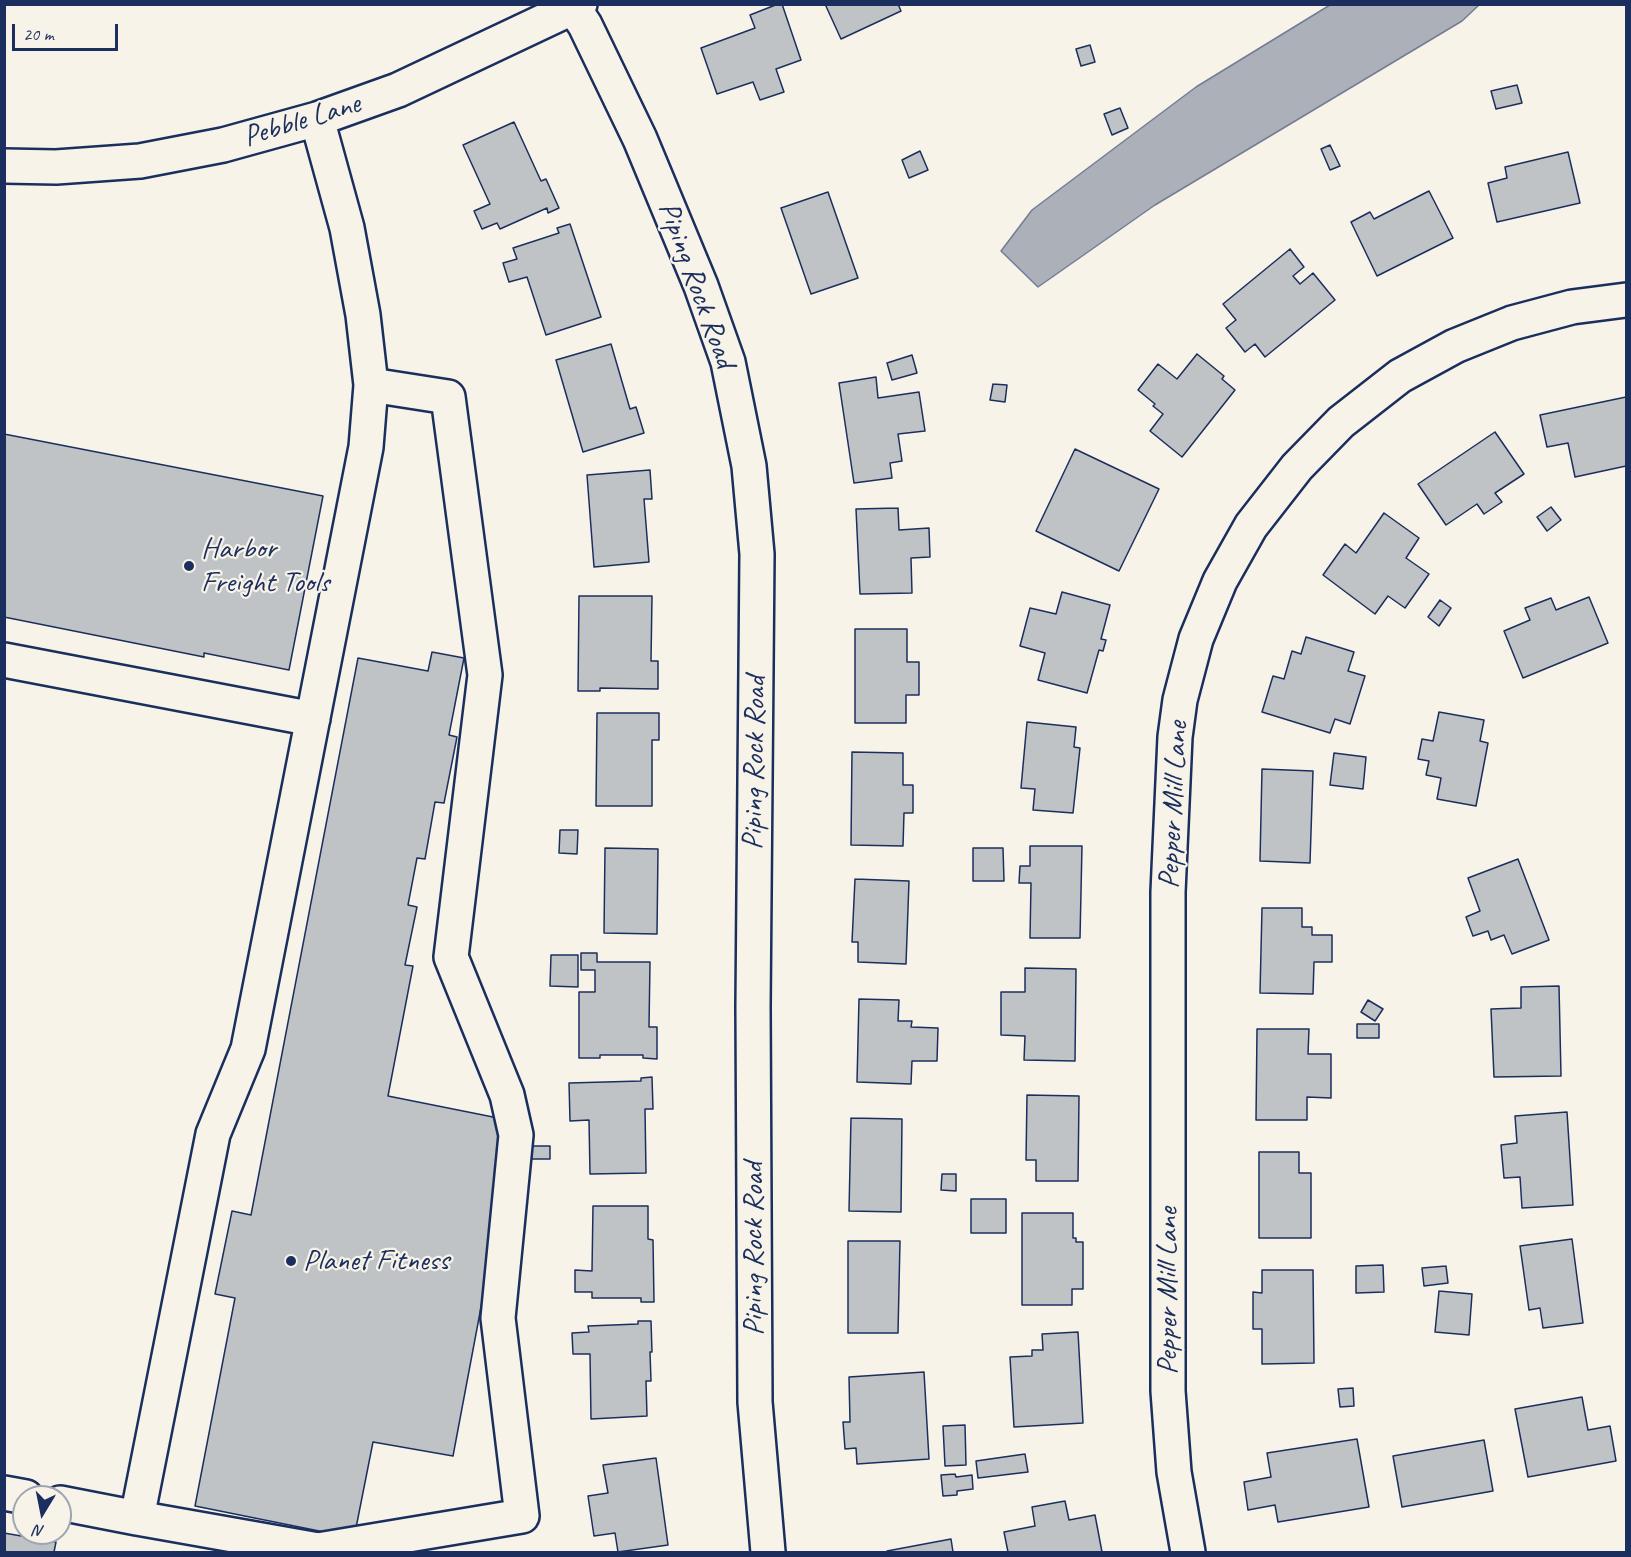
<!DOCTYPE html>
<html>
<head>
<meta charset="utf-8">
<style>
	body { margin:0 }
	#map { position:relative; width:1631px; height:1557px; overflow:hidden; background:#f7f3e8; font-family:Caveat,sans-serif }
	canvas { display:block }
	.frame { position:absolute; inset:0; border:6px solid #1b2f5e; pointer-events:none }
	.north { position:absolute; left:12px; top:1485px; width:60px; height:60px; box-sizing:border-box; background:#f7f3e8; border:2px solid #9fa5b1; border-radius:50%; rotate:190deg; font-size:16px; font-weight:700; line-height:24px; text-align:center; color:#1b2f5e }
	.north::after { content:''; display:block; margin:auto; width:21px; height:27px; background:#1b2f5e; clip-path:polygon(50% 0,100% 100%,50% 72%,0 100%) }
	.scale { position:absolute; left:12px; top:24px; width:106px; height:27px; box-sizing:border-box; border:3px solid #1b2f5e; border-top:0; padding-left:8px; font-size:18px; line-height:21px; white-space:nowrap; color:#1b2f5e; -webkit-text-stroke:4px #f7f3e8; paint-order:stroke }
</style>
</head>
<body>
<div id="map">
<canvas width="1631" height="1557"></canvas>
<div class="frame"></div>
<div class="north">N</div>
<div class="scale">20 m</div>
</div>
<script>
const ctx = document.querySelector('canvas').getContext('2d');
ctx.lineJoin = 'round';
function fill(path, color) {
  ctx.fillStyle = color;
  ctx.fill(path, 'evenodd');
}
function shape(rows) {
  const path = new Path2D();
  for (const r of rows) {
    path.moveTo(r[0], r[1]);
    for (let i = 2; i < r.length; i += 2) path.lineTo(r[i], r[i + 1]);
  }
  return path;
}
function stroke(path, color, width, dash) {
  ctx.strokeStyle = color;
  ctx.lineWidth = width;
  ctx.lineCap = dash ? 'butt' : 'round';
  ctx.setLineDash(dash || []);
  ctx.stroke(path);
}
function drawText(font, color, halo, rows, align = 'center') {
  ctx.font = font + ' Caveat,sans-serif';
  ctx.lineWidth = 4.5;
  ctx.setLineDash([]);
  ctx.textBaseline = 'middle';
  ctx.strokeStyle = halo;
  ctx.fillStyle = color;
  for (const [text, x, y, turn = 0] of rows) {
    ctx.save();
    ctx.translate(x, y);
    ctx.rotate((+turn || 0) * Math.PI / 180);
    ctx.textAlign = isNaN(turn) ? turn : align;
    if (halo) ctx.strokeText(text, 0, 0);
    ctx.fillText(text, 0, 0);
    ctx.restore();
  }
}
const water = shape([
	[1330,5,1479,5,1462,21,1155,205,1038,287,1001,251,1032,210,1196,87,1330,5]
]);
const building = shape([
	[778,4,782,4,801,60,776,69,784,92,760,100,753,82,717,94,701,48,755,28,750,15,778,4],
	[825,4,898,4,901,11,841,39,825,4],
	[1090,45,1095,62,1081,66,1076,49,1090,45],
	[1517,85,1522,103,1496,109,1491,91,1517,85],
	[1120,108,1128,128,1112,135,1104,114,1120,108],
	[514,122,541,181,546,179,559,208,548,213,547,208,500,229,497,223,482,229,474,211,490,204,463,145,514,122],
	[1330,145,1340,166,1330,170,1321,149,1330,145],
	[920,151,928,170,909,178,902,160,920,151],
	[1568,152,1580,203,1497,222,1488,183,1507,178,1505,167,1568,152],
	[1429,191,1453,238,1377,276,1351,222,1370,212,1374,219,1429,191],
	[828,192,858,278,811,294,781,208,828,192],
	[570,224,601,317,546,335,527,277,509,282,503,263,517,259,513,248,559,233,557,228,570,224],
	[1290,249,1304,267,1293,276,1300,284,1313,273,1335,300,1265,357,1255,344,1245,352,1226,328,1236,320,1223,304,1290,249],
	[611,344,630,409,636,407,644,433,583,452,556,360,611,344],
	[1197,354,1224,376,1222,379,1235,390,1182,457,1150,431,1163,414,1153,406,1155,404,1138,390,1158,364,1177,379,1197,354],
	[912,355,917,373,892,380,887,363,912,355],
	[876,377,878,398,919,392,925,431,898,434,902,461,890,463,892,478,854,483,839,383,876,377],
	[993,384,1007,385,1005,402,990,400,993,384],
	[1626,397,1626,466,1575,477,1568,443,1547,447,1540,415,1626,397],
	[1495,432,1524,474,1495,493,1502,502,1484,514,1477,504,1446,525,1418,484,1495,432],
	[4,434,323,496,289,670,204,653,204,657,4,617,4,434],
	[1075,449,1159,489,1119,571,1036,531,1075,449],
	[650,470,652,499,644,499,649,562,594,567,587,475,650,470],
	[1551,507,1561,520,1547,531,1537,517,1551,507],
	[898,508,899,530,929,528,930,557,911,558,912,593,860,594,856,509,898,508],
	[1384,513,1419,538,1406,558,1429,574,1405,608,1388,596,1375,614,1323,575,1345,544,1356,553,1384,513],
	[1062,592,1110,605,1101,639,1106,640,1103,651,1099,650,1087,693,1038,680,1045,653,1020,646,1030,608,1056,614,1062,592],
	[579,596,652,596,651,661,658,661,658,689,600,688,600,691,578,691,579,596],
	[1589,597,1608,643,1523,678,1504,631,1530,620,1525,608,1551,598,1556,610,1589,597],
	[1440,600,1451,608,1439,626,1428,617,1440,600],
	[855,629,907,629,907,662,919,662,919,695,906,695,906,723,855,723,855,629],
	[1306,637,1354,652,1348,671,1365,676,1350,724,1335,719,1330,733,1262,712,1273,676,1284,679,1292,651,1301,654,1306,637],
	[432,652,464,658,449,735,457,737,444,803,435,802,425,859,417,858,408,905,417,907,405,965,413,966,388,1096,503,1119,501,1201,453,1456,373,1442,354,1538,195,1506,235,1298,215,1294,232,1211,251,1215,358,658,428,671,432,652],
	[1439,712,1484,720,1480,741,1488,743,1476,806,1437,799,1441,778,1426,775,1429,761,1418,759,1422,739,1433,741,1439,712],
	[597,713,659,713,659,740,652,740,652,806,596,806,597,713],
	[1027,722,1076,727,1074,747,1080,748,1073,813,1033,810,1035,789,1021,788,1027,722],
	[852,752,903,753,903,785,913,785,913,813,904,813,903,846,851,845,852,752],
	[1334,753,1366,757,1363,789,1330,785,1334,753],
	[1262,769,1313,771,1310,863,1260,861,1262,769],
	[560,830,578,830,577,854,559,853,560,830],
	[1030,846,1082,846,1080,938,1030,938,1031,883,1019,883,1020,866,1030,866,1030,846],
	[605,848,658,849,657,934,604,933,605,848],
	[973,848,1003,848,1004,881,973,881,973,848],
	[1518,859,1549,940,1512,954,1504,935,1491,940,1488,931,1473,936,1466,917,1480,911,1468,878,1518,859],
	[855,879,909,881,906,964,858,962,858,942,852,942,855,879],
	[1262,908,1302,908,1302,927,1312,927,1312,935,1332,935,1332,962,1314,962,1313,994,1260,993,1262,908],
	[581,953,597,953,597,962,650,962,649,1027,657,1027,657,1059,643,1058,643,1055,600,1055,600,1058,579,1058,579,992,595,992,595,970,581,970,581,953],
	[551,955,578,955,578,987,550,986,551,955],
	[1025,968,1076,969,1075,1061,1024,1060,1025,1036,1001,1035,1001,992,1025,992,1025,968],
	[1559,986,1561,1076,1494,1077,1491,1009,1521,1008,1521,987,1559,986],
	[859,999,899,1000,898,1021,912,1021,911,1027,938,1028,937,1061,912,1061,911,1084,857,1082,859,999],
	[1368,1000,1383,1009,1375,1021,1361,1012,1368,1000],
	[1357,1024,1379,1024,1379,1038,1357,1038,1357,1024],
	[1257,1029,1309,1029,1308,1054,1331,1054,1331,1098,1307,1097,1307,1120,1256,1120,1257,1029],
	[652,1077,653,1109,645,1109,646,1173,590,1174,589,1120,570,1121,569,1083,641,1081,641,1078,652,1077],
	[1027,1095,1079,1096,1078,1181,1036,1181,1036,1160,1026,1160,1027,1095],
	[1567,1112,1573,1205,1522,1208,1520,1177,1504,1178,1501,1145,1517,1143,1515,1116,1567,1112],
	[851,1118,902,1119,901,1212,849,1211,851,1118],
	[531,1146,550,1146,550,1159,531,1159,531,1146],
	[1259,1152,1299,1152,1299,1173,1311,1173,1311,1238,1259,1238,1259,1152],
	[942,1174,956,1174,956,1191,941,1190,942,1174],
	[971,1199,1006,1199,1006,1233,971,1233,971,1199],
	[593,1206,648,1206,648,1239,653,1240,654,1302,641,1302,641,1298,592,1298,592,1292,575,1292,575,1270,592,1271,593,1206],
	[1022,1213,1073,1213,1073,1238,1076,1238,1076,1242,1083,1242,1083,1289,1072,1289,1072,1305,1022,1305,1022,1213],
	[1572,1239,1583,1323,1543,1328,1540,1308,1529,1310,1520,1246,1572,1239],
	[848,1241,900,1241,898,1333,848,1333,848,1241],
	[1383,1265,1384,1292,1356,1293,1356,1266,1383,1265],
	[1446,1266,1448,1283,1424,1286,1422,1268,1446,1266],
	[1262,1270,1313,1270,1314,1363,1262,1364,1262,1329,1253,1329,1253,1292,1262,1293,1262,1270],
	[1439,1291,1472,1294,1469,1335,1435,1332,1439,1291],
	[638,1321,651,1321,652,1352,650,1352,651,1381,646,1381,647,1416,591,1419,590,1354,573,1354,572,1333,589,1332,588,1326,638,1324,638,1321],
	[1078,1332,1083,1423,1014,1427,1010,1357,1032,1356,1032,1350,1043,1350,1042,1334,1078,1332],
	[924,1372,929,1459,857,1464,856,1448,845,1449,843,1422,850,1422,849,1377,924,1372],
	[1353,1388,1354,1406,1340,1407,1338,1389,1353,1388],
	[1582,1397,1588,1430,1610,1426,1616,1461,1528,1477,1515,1409,1582,1397],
	[965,1425,966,1465,945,1466,943,1426,965,1425],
	[1357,1439,1369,1507,1278,1522,1275,1505,1248,1510,1244,1482,1271,1477,1267,1453,1357,1439],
	[1484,1440,1493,1491,1402,1507,1393,1456,1484,1440],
	[1025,1454,1028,1472,978,1478,976,1461,1025,1454],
	[656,1458,668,1545,618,1552,615,1533,594,1536,588,1496,608,1493,603,1465,656,1458],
	[955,1474,956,1477,972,1475,973,1489,957,1491,957,1495,943,1496,941,1475,955,1474],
	[1065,1501,1069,1520,1095,1515,1102,1552,1008,1552,1004,1532,1035,1526,1032,1507,1065,1501],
	[4,1533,56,1542,54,1552,4,1552,4,1533],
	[951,1539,953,1552,887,1552,887,1551,951,1539]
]);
const minor = shape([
	[571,4,585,25,640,139,701,286,728,362,749,466,757,554,753,1006,755,1402,768,1552],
	[4,166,56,167,140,161,223,145,317,119,398,90,580,4],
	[4,660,313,719],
	[4,1493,26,1497],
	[60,1503,137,1518,213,1134,248,1049,366,447,371,385,363,315,347,228,317,119],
	[137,1518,318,1550,522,1516,498,1318,516,1135,507,1095,451,957,485,675,448,397,371,385],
	[1188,1552,1174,1472,1168,1391,1168,892,1175,737,1180,700,1196,639,1220,581,1251,526,1297,467,1341,422,1400,376,1455,346,1512,323,1572,307,1626,300]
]);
const markers = [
	[189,566,6,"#1b2f5e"],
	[291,1261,6,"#1b2f5e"]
];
const streetNames = [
	["Pebble Lane",302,121,-17],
	["Piping Rock Road",696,285,70],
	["Piping Rock Road",755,763,-89],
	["Pepper Mill Lane",1174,805,-87],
	["Piping Rock Road",754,1249,-90],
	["Pepper Mill Lane",1168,1291,-90]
];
const poiNames = [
	["Harbor",201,549],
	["Freight Tools",201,583],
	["Planet Fitness",303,1261]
];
fill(water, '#acb0b9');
stroke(water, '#727c95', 1.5);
fill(building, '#c0c3c5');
stroke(building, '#1b2f5e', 1.5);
stroke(minor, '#1b2f5e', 38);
stroke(minor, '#f7f3e8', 33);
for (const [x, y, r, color] of markers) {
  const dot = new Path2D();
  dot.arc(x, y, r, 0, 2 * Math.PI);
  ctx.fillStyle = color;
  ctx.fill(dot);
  stroke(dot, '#f7f3e8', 2);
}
drawText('30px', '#1b2f5e', '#f7f3e8', streetNames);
drawText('30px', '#1b2f5e', '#f7f3e8', poiNames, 'left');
</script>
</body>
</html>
